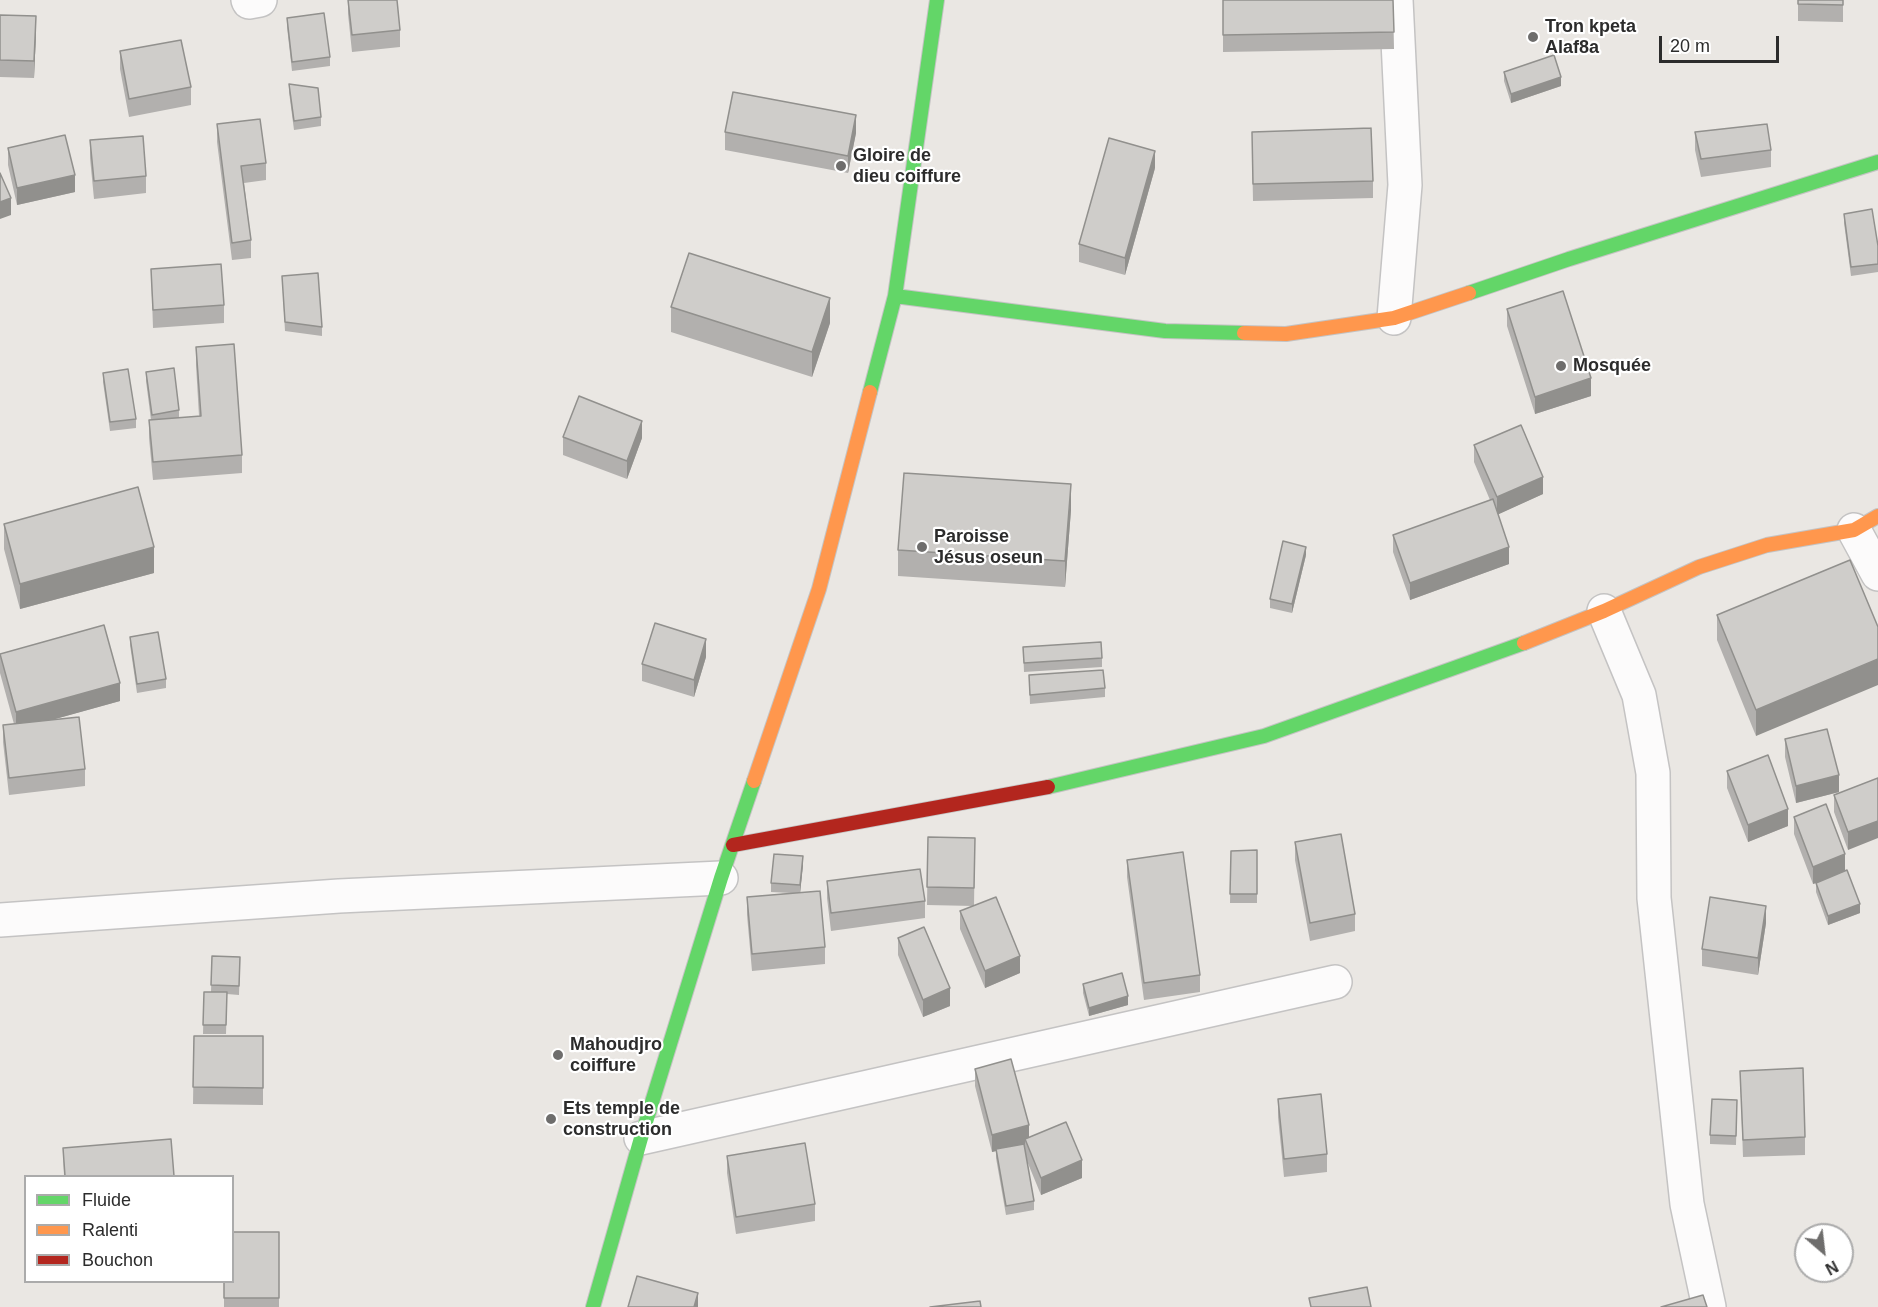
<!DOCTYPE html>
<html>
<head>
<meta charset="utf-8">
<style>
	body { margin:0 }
	#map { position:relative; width:1878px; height:1307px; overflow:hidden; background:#eae7e3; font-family:Helvetica,sans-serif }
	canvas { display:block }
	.legend { position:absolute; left:24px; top:1175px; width:210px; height:108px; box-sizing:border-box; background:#fff; border:2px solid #ababab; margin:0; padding:8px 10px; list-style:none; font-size:18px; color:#2c2c2c }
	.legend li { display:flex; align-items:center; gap:12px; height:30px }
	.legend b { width:30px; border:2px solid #ababab }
	.north { position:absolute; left:1794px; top:1223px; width:60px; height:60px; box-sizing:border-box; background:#fff; border:2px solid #ababab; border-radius:50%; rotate:152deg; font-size:16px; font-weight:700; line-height:24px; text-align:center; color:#2c2c2c }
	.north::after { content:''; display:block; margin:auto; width:21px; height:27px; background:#6e6d6c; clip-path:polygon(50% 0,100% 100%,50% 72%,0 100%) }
	.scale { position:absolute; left:1659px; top:36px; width:120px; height:27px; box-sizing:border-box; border:3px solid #2c2c2c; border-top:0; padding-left:8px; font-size:18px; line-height:21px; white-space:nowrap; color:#2c2c2c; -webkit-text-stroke:4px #fff; paint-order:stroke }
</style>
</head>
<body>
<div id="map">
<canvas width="1878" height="1307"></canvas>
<ul class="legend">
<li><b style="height:8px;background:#63d668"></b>Fluide</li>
<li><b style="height:8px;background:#ff974d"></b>Ralenti</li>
<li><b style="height:8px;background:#b3261e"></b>Bouchon</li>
</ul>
<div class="north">N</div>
<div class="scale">20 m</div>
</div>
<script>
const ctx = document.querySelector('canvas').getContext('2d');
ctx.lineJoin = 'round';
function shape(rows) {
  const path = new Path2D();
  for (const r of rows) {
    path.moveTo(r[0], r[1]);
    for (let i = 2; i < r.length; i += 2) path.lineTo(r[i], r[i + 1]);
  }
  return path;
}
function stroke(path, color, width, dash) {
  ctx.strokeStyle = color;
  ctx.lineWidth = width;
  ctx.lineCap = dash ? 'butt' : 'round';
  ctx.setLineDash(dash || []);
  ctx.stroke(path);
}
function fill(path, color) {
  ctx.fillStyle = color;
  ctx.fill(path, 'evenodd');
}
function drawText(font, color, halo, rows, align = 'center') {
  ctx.font = font + ' Helvetica,sans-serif';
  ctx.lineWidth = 4.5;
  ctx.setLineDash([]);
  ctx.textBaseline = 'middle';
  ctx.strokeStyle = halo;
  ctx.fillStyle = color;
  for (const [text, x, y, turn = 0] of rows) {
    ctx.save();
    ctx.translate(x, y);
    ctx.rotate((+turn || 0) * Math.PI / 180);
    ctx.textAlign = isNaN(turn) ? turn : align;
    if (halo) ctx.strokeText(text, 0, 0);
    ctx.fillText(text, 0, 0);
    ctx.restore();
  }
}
const street = shape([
	[248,0,249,2,260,0],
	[1394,318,1405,185,1396,0],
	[1854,530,1878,574],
	[1604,611,1639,695,1653,773,1654,898,1687,1204,1709,1307],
	[0,920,339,896,721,878],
	[641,1138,1335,982]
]);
const fast = shape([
	[1469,293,1569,259,1878,162],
	[895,296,1165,331,1244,333],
	[870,392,895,296,937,0],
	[1048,787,1264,736,1524,643],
	[593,1307,641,1138,721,878,754,781]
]);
const slow = shape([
	[1244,333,1286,334,1394,318,1469,293],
	[1524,643,1604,611,1699,567,1767,545,1854,530,1878,516],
	[754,781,819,589,870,392]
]);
const jam = shape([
	[733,845,1048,787]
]);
const wall = shape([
	[348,0,400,30,400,47,352,52,348,14],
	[1223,0,1393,0,1394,49,1223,52],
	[1843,0,1843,22,1798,21,1798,4],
	[0,15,36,33,34,78,0,77],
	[287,18,330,57,330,66,292,71,287,27],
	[120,51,191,87,191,105,129,117,120,69],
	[1504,72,1561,86,1511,103,1504,81],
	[289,84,321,117,321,126,294,130,289,92],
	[217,124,266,163,266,180,244,183,251,240,251,258,232,260,217,142],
	[725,132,856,133,848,173,725,150],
	[1695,132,1771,150,1771,167,1701,177,1695,150],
	[90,140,146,176,146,193,94,199,90,158],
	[8,148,75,192,17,205,8,165],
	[1252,149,1373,181,1373,198,1253,201],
	[1155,168,1125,275,1079,262,1079,244],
	[1844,214,1878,246,1878,272,1851,276,1844,223],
	[151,269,224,305,224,323,153,328],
	[282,276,322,327,322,336,285,331],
	[671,307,830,323,812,377,671,332],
	[1507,309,1591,396,1535,414,1507,326],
	[196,347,242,455,242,473,153,480,149,438,149,420,151,420,146,381,146,372,179,410,179,418,199,416,196,365],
	[103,373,136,419,136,428,110,431,103,382],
	[563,437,642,438,627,479,563,455],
	[1474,445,1543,494,1498,514,1509,564,1410,600,1393,552,1393,535,1490,500,1474,462],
	[1071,510,1065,587,898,576,898,550],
	[4,524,154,573,20,609,4,549],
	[1306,555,1292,613,1270,608,1270,599],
	[1850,560,1756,736,1717,640,1717,615],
	[130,637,166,679,166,688,137,693,130,645],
	[1023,647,1102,658,1102,667,1024,672],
	[0,654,120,701,51,720,85,769,85,786,9,795,3,742,3,725,14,724,0,673],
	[706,657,694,697,642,681,642,664],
	[1029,675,1105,688,1105,697,1030,704],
	[1785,739,1839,792,1796,803,1785,757],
	[1727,771,1788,826,1748,842,1727,788],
	[1878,778,1848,850,1834,812,1834,795],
	[1794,817,1845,872,1860,913,1828,925,1816,892,1816,883,1813,884,1794,834],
	[928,837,975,838,974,906,927,905],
	[1295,842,1355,914,1355,931,1310,941,1295,860],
	[1257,850,1257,903,1230,903,1231,851],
	[1127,860,1200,975,1200,992,1144,1000,1127,877],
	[803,865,800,893,825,947,825,964,752,971,747,915,747,897,791,893,771,892,771,883],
	[827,881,925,901,925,918,831,931,827,898],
	[960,911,1020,973,985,988,960,929],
	[1766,923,1758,975,1702,966,1702,949],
	[898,938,950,1006,923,1017,898,955],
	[212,956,240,957,239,995,227,994,226,1034,203,1034,204,992,211,992],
	[1083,984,1128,1005,1089,1016,1083,993],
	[194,1036,263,1036,263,1105,193,1104],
	[975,1069,1029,1137,1082,1178,1041,1195,1027,1161,1034,1201,1034,1210,1006,1215,996,1158,996,1151,992,1152,975,1086],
	[1740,1071,1805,1137,1805,1155,1743,1157],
	[1278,1099,1327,1154,1327,1172,1284,1177,1278,1117],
	[1737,1100,1736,1145,1710,1144,1710,1135],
	[63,1148,174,1176,64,1176],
	[727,1156,815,1204,815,1221,736,1234,727,1173],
	[279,1232,279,1307,224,1307,224,1281]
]);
const shadedWall = shape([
	[36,16,36,33,34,78,34,61],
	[1561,77,1561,86,1511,103,1511,94],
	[856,115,856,133,848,173,848,156],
	[1155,151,1155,168,1125,275,1125,258],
	[75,175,75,192,17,205,17,188],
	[11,198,11,215,0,219,0,202],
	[830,298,830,323,812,377,812,352],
	[1591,378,1591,396,1535,414,1535,397],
	[642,421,642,438,627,479,627,461],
	[1543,477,1543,494,1497,515,1497,497],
	[1071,484,1071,510,1065,587,1065,561],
	[154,547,154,573,20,609,20,584],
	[1306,547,1306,555,1292,613,1292,604],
	[1509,547,1509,564,1410,600,1410,583],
	[706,639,706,657,694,697,694,680],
	[1878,659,1878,685,1756,736,1756,710],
	[120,683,120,701,16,730,16,712],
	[1839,775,1839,792,1796,803,1796,786],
	[1788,809,1788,826,1748,842,1748,825],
	[1878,821,1878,838,1848,850,1848,832],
	[1845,854,1845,872,1813,884,1813,867],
	[803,856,803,865,800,894,800,885],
	[1860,904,1860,913,1828,925,1828,916],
	[1766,906,1766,923,1758,975,1758,958],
	[1020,956,1020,973,985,988,985,971],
	[950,988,950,1006,923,1017,923,1000],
	[1128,996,1128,1005,1089,1016,1089,1008],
	[1029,1125,1029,1143,1025,1139,1025,1144,992,1152,992,1135],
	[1082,1160,1082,1178,1041,1195,1041,1178],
	[698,1293,698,1307,694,1307]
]);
const building = shape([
	[348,0,397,0,400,30,352,35,348,0],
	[1223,0,1393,0,1394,32,1223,35,1223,0],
	[1798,0,1843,0,1843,5,1798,4,1798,0],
	[324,13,330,57,292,62,287,18,324,13],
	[0,15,36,16,34,61,0,60,0,15],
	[181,40,191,87,129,99,120,51,181,40],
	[1554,55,1561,77,1511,94,1504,72,1554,55],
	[289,84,318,88,321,117,294,121,289,84],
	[733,92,856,115,848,156,725,132,733,92],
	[260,119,266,163,241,166,251,240,232,243,217,124,260,119],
	[1767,124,1771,150,1701,159,1695,132,1767,124],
	[1371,128,1373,181,1253,184,1252,132,1371,128],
	[65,135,75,175,17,188,8,148,65,135],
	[143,136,146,176,94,181,90,140,143,136],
	[1109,138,1155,151,1125,258,1079,244,1109,138],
	[0,173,11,198,0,202,0,173],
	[1872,209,1878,246,1878,264,1851,267,1844,214,1872,209],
	[689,253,830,298,812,352,671,307,689,253],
	[221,264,224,305,153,310,151,269,221,264],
	[318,273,322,327,285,322,282,276,318,273],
	[1563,291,1591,378,1535,397,1507,309,1563,291],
	[234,344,242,455,153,462,149,420,201,416,196,347,234,344],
	[174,368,179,410,152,415,146,372,174,368],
	[128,369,136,419,110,422,103,373,128,369],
	[579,396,642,421,627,461,563,437,579,396],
	[1521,425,1543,477,1497,497,1474,445,1521,425],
	[904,473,1071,484,1065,561,898,550,904,473],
	[138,487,154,547,20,584,4,524,138,487],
	[1493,499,1509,547,1410,583,1393,535,1493,499],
	[1283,541,1306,547,1292,604,1270,599,1283,541],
	[1850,560,1878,627,1878,659,1756,710,1717,615,1850,560],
	[655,623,706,639,694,680,642,664,655,623],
	[104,625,120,683,16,712,0,654,104,625],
	[158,632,166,679,137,684,130,637,158,632],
	[1101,642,1102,658,1024,663,1023,647,1101,642],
	[1103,670,1105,688,1030,695,1029,675,1103,670],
	[79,717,85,769,9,778,3,725,79,717],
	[1827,729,1839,775,1796,786,1785,739,1827,729],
	[1768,755,1788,809,1748,825,1727,771,1768,755],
	[1878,778,1878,821,1848,832,1834,795,1878,778],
	[1826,804,1845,854,1813,867,1794,817,1826,804],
	[1341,834,1355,914,1310,923,1295,842,1341,834],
	[928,837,975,838,974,888,927,887,928,837],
	[1257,850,1257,894,1230,894,1231,851,1257,850],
	[1183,852,1200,975,1144,983,1127,860,1183,852],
	[774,854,803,856,800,885,771,883,774,854],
	[920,869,925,901,831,913,827,881,920,869],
	[1847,870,1860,904,1828,916,1816,883,1847,870],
	[820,891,825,947,752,954,747,897,820,891],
	[996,897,1020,956,985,971,960,911,996,897],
	[1710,897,1766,906,1758,958,1702,949,1710,897],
	[924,927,950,988,923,1000,898,938,924,927],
	[212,956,240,957,239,986,211,985,212,956],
	[1122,973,1128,996,1089,1008,1083,984,1122,973],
	[204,992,227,992,226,1025,203,1025,204,992],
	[194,1036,263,1036,263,1088,193,1087,194,1036],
	[1011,1059,1029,1125,992,1135,975,1069,1011,1059],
	[1803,1068,1805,1137,1743,1140,1740,1071,1803,1068],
	[1321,1094,1327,1154,1284,1159,1278,1099,1321,1094],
	[1712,1099,1737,1100,1736,1136,1710,1135,1712,1099],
	[1066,1122,1082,1160,1041,1178,1025,1139,1066,1122],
	[171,1139,174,1176,65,1176,63,1148,171,1139],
	[805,1143,815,1204,736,1217,727,1156,805,1143],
	[1024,1144,1034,1201,1006,1206,996,1149,1024,1144],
	[232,1232,279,1232,279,1298,224,1298,224,1281,232,1281,232,1232],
	[637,1276,698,1293,694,1307,628,1307,637,1276],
	[1367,1287,1371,1307,1311,1307,1309,1298,1367,1287],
	[1703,1295,1707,1307,1661,1307,1703,1295],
	[980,1301,981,1307,930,1307,980,1301]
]);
const markers = [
	[1533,37,6,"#6e6d6c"],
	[841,166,6,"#6e6d6c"],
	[1561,366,6,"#6e6d6c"],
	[922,547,6,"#6e6d6c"],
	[558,1055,6,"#6e6d6c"],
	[551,1119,6,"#6e6d6c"]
];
const poiNames = [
	["Tron kpeta",1545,27],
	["Alaf8a",1545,48],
	["Gloire de",853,156],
	["dieu coiffure",853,177],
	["Mosquée",1573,366],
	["Paroisse",934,537],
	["Jésus oseun",934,558],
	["Mahoudjro",570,1045],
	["coiffure",570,1066],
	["Ets temple de",563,1109],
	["construction",563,1130]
];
stroke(street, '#c4c3c3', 36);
stroke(fast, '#c4c3c3', 16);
stroke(slow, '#c4c3c3', 16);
stroke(jam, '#c4c3c3', 16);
stroke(street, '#fcfbfb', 33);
stroke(fast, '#63d668', 14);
stroke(slow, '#ff974d', 14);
stroke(jam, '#b3261e', 14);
fill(wall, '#b2b0ae');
fill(shadedWall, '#91908d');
fill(building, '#cfcdca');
stroke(building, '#91908d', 1.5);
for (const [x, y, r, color] of markers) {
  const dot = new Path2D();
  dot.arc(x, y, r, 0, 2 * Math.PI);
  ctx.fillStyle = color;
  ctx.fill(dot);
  stroke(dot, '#fff', 2);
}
drawText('bold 18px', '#2c2c2c', '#fff', poiNames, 'left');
</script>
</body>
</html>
